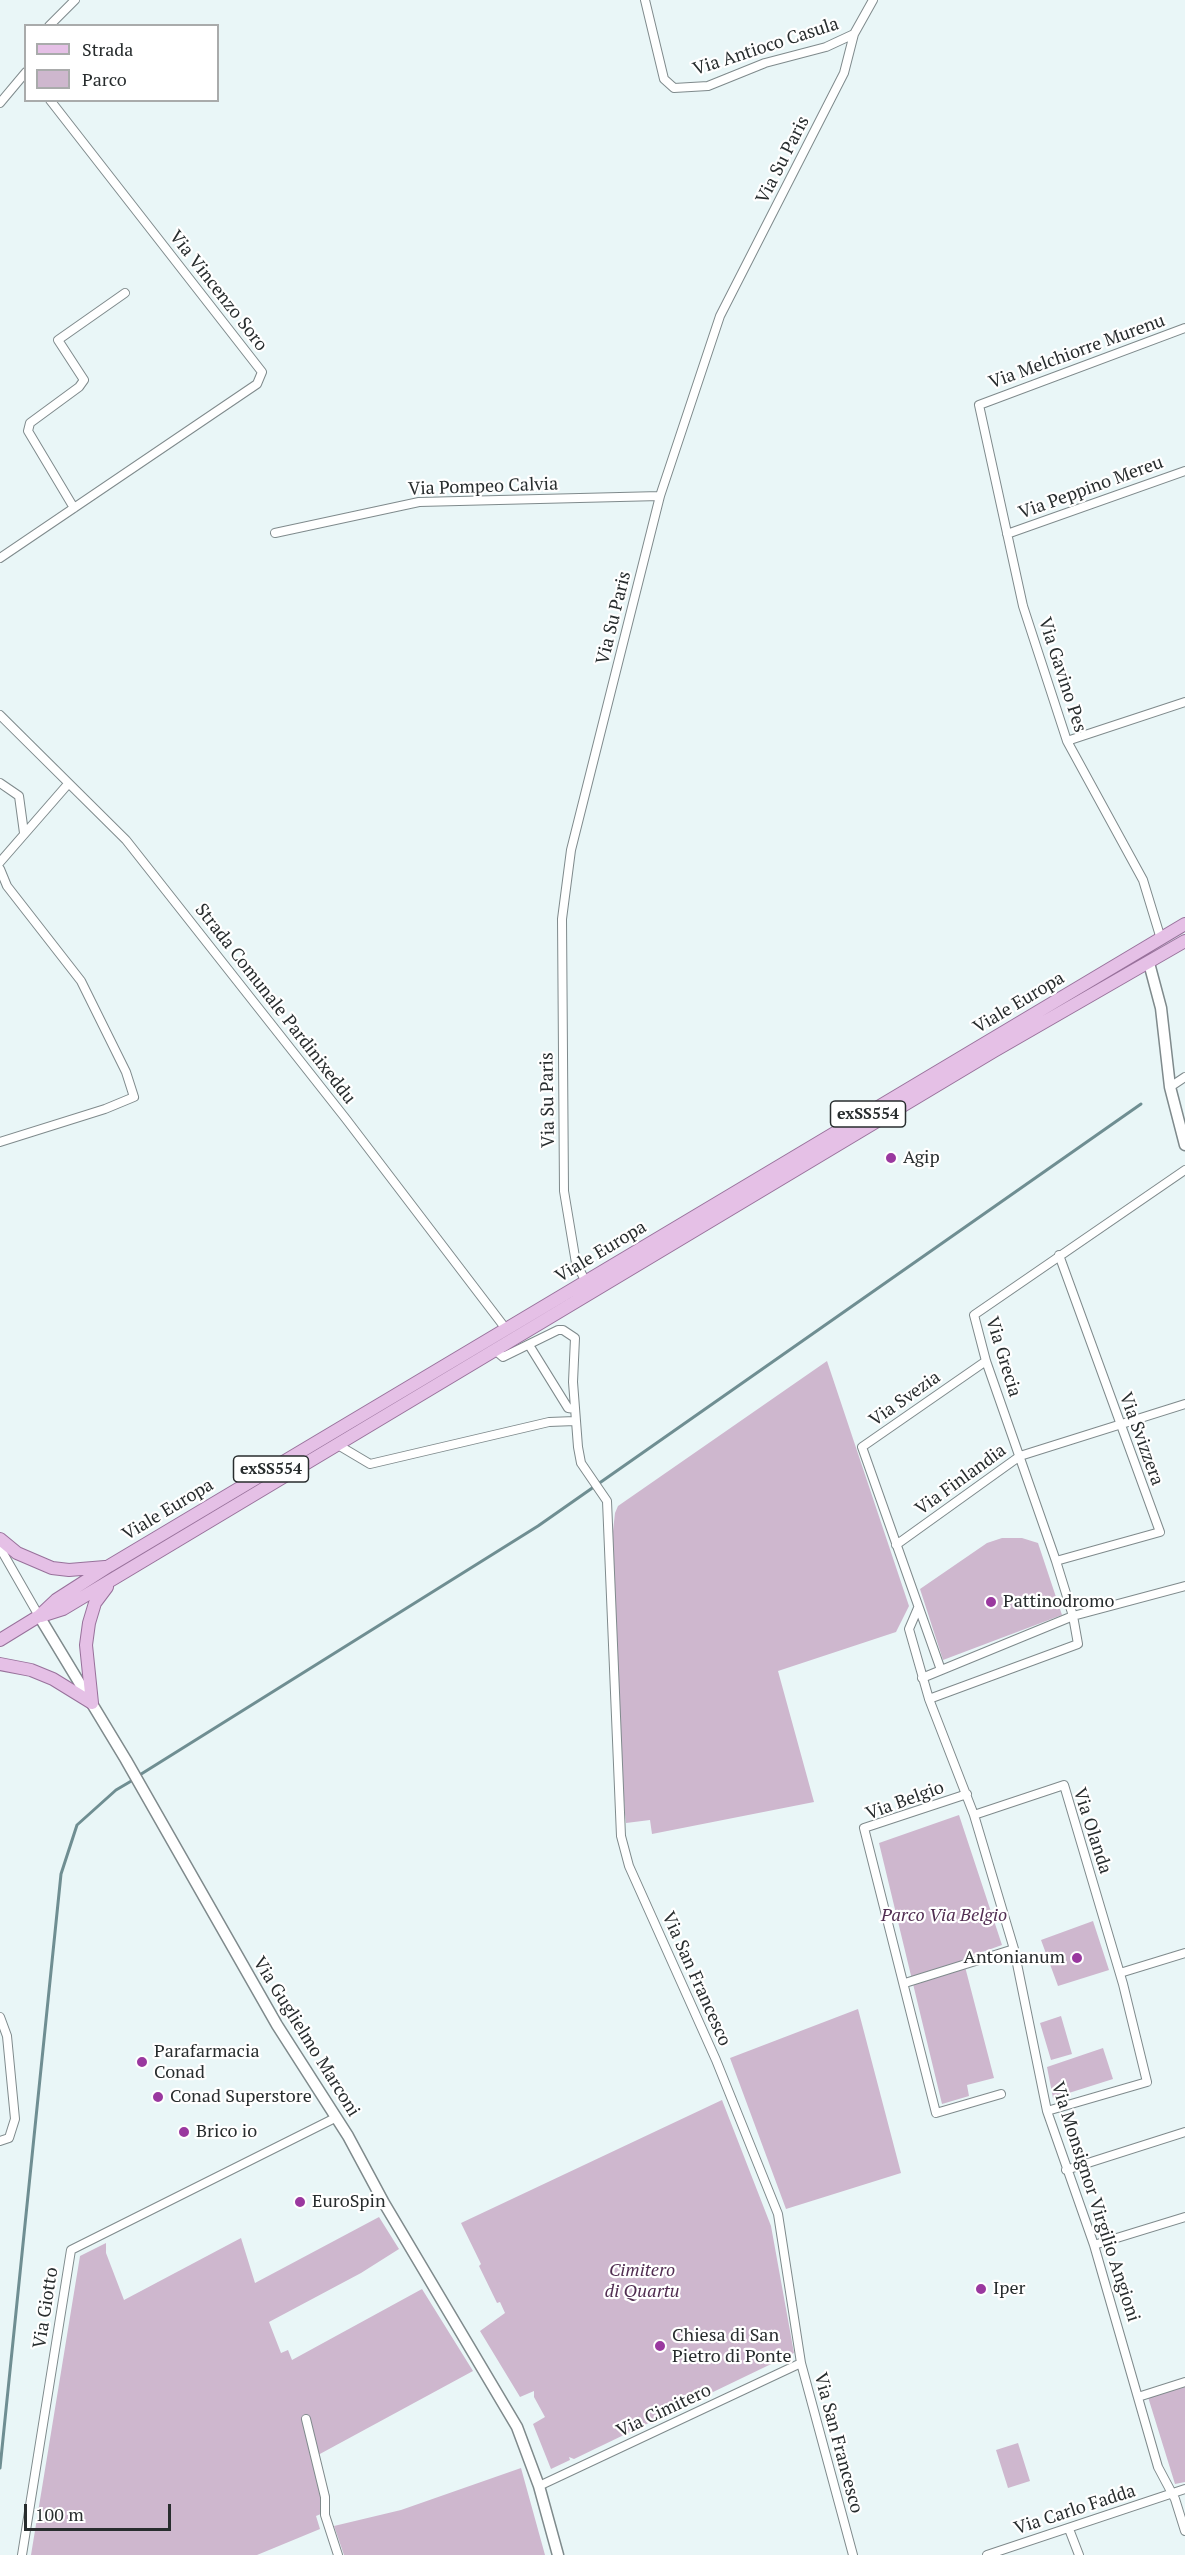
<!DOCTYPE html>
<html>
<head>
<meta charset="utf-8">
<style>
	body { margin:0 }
	#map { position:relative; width:1185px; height:2555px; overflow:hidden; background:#e9f6f7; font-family:"PT Serif",serif }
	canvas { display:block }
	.legend { position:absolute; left:24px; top:24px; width:195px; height:78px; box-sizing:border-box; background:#fff; border:2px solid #a9abab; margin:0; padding:8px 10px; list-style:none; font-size:18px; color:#282d2e }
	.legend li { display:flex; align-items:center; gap:12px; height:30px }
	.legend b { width:30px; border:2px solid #a9abab }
	.scale { position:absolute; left:24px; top:2504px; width:147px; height:27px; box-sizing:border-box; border:3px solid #282d2e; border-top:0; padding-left:8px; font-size:18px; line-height:21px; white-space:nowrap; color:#282d2e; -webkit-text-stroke:4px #fff; paint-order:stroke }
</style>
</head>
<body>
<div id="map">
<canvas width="1185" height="2555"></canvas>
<ul class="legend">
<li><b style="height:8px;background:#e5c0e6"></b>Strada</li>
<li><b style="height:16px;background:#ceb7ce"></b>Parco</li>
</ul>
<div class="scale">100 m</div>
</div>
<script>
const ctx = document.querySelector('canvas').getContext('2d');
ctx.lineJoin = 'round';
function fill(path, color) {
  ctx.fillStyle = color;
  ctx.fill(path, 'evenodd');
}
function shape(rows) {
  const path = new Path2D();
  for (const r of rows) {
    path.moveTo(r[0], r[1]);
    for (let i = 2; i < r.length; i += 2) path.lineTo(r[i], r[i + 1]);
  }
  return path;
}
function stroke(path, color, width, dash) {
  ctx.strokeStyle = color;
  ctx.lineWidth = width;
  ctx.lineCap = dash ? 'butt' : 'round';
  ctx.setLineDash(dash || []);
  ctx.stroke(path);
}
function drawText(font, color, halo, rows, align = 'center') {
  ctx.font = font + ' "PT Serif",serif';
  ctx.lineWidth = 4.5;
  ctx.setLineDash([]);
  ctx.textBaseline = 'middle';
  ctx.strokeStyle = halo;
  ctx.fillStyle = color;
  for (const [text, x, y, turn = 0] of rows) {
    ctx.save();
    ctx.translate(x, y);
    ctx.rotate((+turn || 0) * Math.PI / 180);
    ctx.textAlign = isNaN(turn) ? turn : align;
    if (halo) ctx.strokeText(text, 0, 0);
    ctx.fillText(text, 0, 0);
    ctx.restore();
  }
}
const green = shape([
	[827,1361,909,1606,896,1632,778,1671,814,1802,652,1834,650,1820,626,1823,625,1814,614,1664,610,1558,615,1513,618,1506],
	[1002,1538,1022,1538,1038,1543,1062,1615,943,1660,920,1589,987,1543],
	[959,1815,1002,1945,963,1959,994,2078,967,2085,969,2096,942,2104,879,1843],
	[1093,1921,1109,1970,1058,1986,1041,1940],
	[858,2009,901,2173,786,2209,730,2058],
	[1061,2016,1072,2054,1051,2060,1040,2023],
	[1103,2048,1113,2079,1053,2098,1047,2067],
	[722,2100,771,2226,794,2353,574,2459,569,2457,570,2460,551,2469,533,2424,545,2417,534,2397,534,2391,520,2397,480,2331,505,2313,500,2302,497,2303,479,2266,481,2264,461,2223],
	[379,2217,399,2249,361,2273,269,2322,281,2353,288,2350,292,2360,422,2289,473,2371,318,2455,330,2497,328,2511,316,2516,320,2529,257,2555,31,2555,80,2256,106,2243,106,2253,124,2300,241,2238,255,2283],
	[1185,2386,1185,2482,1175,2484,1148,2397],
	[1018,2443,1030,2481,1008,2488,996,2450],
	[521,2468,545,2555,344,2555,334,2526,401,2510]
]);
const stream = shape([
	[138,1776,538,1526,1141,1104],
	[0,2468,61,1874,77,1825,116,1790,133,1780]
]);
const street = shape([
	[645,0,664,79,674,88,708,86,765,63,826,47,854,34],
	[49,26,75,0],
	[0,103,26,72],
	[74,508,28,431,30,423,79,387,84,380,58,340,125,293],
	[275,533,419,502,660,496],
	[1007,534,1185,471],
	[0,558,257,384,262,372,50,100],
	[0,715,126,840,346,1119,506,1329],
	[1067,741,1185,702],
	[0,783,19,796,24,833],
	[0,862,68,784],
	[0,869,7,886,81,981,126,1072,134,1097,105,1109,0,1142],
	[1161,939,1143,880,1067,741,1023,606,979,405,1185,328],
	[1170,1087,1185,1077],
	[586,1282,576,1263,564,1191,562,919,571,850,660,496,720,316,844,73,854,34,873,0],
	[529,1345,568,1408,575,1409],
	[496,1351,503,1357,558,1330,563,1330,575,1338,573,1382,578,1447,581,1463,607,1501,621,1836,629,1866,716,2060,778,2214,801,2363,853,2555],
	[338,1445,370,1464,549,1422,575,1421],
	[896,1545,1020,1456,1185,1404],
	[0,1548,39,1616],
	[1056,1561,1160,1532,1059,1255],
	[918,1608,909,1629,929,1699,974,1815,1014,1949,1047,2111,1094,2245,1158,2467,1175,2499,1185,2531],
	[941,1670,862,1447,986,1361],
	[922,1678,1073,1616,1185,1586],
	[929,1699,1078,1644,1073,1616,1056,1561,986,1361,974,1315,1185,1170],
	[967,1794,864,1828,936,2113,1001,2094],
	[974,1815,1064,1785,1123,1984,1147,2082,1047,2111],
	[1120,1973,1185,1953],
	[905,1983,1014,1949],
	[0,2017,7,2036,15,2119,9,2138,0,2141],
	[1066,2170,1185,2132],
	[1094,2245,1185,2217],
	[1138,2397,1185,2382],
	[306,2419,325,2497,325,2515,338,2555],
	[539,2486,801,2363],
	[1069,2529,1079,2555],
	[22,2555,71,2250,335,2118],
	[987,2555,1185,2489]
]);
const secondary = shape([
	[1149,963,1161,1008,1170,1087,1185,1145],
	[39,1616,126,1760,277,2025,348,2136,384,2203,517,2427,539,2486,558,2555]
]);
const primary = shape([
	[0,1539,17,1553,52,1568,69,1570,105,1567],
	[41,1616,63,1609,994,1051,1185,941],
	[0,1640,39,1616,56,1600,109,1566,1185,924],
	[0,1664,31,1670,53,1679,92,1703],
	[92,1703,86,1645,89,1623,95,1603,107,1587]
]);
const markers = [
	[891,1158,6,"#9a389f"],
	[991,1602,6,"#9a389f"],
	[1077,1958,6,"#9a389f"],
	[142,2062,6,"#9a389f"],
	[158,2097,6,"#9a389f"],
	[184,2132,6,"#9a389f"],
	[300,2202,6,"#9a389f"],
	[981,2289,6,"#9a389f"],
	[660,2346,6,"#9a389f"]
];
const shields = [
	[868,1114,75],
	[271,1469,75]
];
const shieldNames = [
	["exSS554",868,1114],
	["exSS554",271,1469]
];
const streetNames = [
	["Via Antioco Casula",766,47,-18],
	["Via Su Paris",783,160,-63],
	["Via Vincenzo Soro",218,291,52],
	["Via Melchiorre Murenu",1077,352,-20],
	["Via Pompeo Calvia",483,487,-2],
	["Via Peppino Mereu",1091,488,-20],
	["Via Su Paris",614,618,-76],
	["Via Gavino Pes",1062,675,72],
	["Viale Europa",1019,1003,-31],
	["Strada Comunale Pardinixeddu",275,1004,52],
	["Via Su Paris",548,1100,-91],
	["Viale Europa",601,1252,-31],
	["Via Grecia",1003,1357,73],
	["Via Svezia",905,1399,-35],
	["Via Svizzera",1141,1439,70],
	["Via Finlandia",961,1480,-36],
	["Viale Europa",168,1510,-31],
	["Via Belgio",905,1801,-20],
	["Via Olanda",1092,1831,72],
	["Via San Francesco",696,1979,66],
	["Via Guglielmo Marconi",306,2037,58],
	["Via Monsignor Virgilio Angioni",1095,2202,72],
	["Via Giotto",46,2308,-81],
	["Via Cimitero",664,2411,-25],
	["Via San Francesco",838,2443,75],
	["Via Carlo Fadda",1075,2510,-18]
];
const poiNames = [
	["Agip",903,1158],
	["Pattinodromo",1003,1602],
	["Antonianum",1065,1958,"right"],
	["Parafarmacia",154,2052],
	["Conad",154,2073],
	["Conad Superstore",170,2097],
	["Brico io",196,2132],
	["EuroSpin",312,2202],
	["Iper",993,2289],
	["Chiesa di San",672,2336],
	["Pietro di Ponte",672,2357]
];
const parkNames = [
	["Parco Via Belgio",944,1916],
	["Cimitero",642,2271],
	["di Quartu",642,2292]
];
fill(green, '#ceb7ce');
stroke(stream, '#6f8e92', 3);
stroke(street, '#7f8a8c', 10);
stroke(secondary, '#7f8a8c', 13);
stroke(primary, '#98719b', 14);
stroke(street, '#fff', 8);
stroke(secondary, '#fff', 10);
stroke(primary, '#e5c0e6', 12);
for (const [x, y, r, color] of markers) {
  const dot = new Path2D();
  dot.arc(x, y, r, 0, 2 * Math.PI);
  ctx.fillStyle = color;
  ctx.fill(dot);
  stroke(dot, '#fff', 2);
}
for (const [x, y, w] of shields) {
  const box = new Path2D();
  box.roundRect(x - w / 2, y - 13, w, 26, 4.5);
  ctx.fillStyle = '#fff';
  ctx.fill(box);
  stroke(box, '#282d2e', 1.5);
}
drawText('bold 16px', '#282d2e', null, shieldNames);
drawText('18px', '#282d2e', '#fff', streetNames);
drawText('18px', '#282d2e', '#fff', poiNames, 'left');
drawText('italic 18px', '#512e52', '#fff', parkNames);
</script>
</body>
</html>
